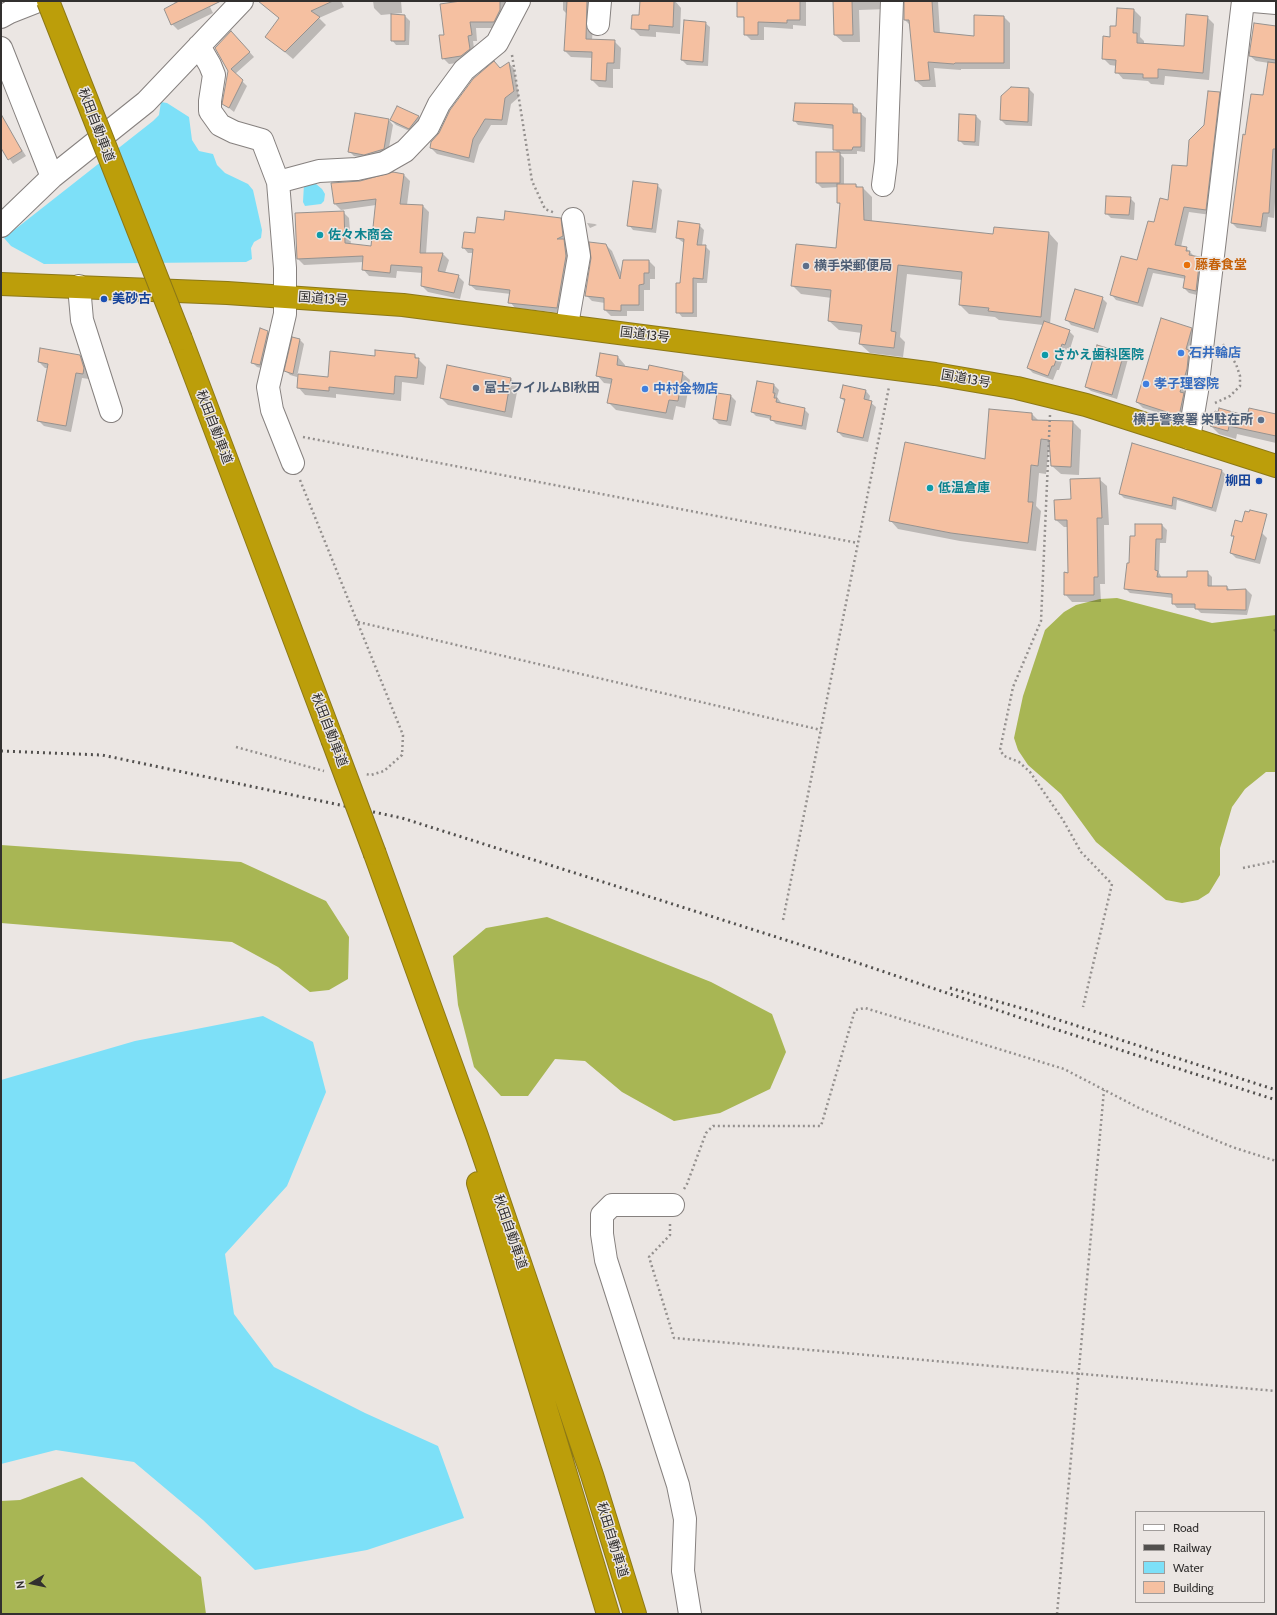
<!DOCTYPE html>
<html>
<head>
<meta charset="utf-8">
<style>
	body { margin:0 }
	#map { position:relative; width:1277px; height:1615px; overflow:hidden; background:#ebe6e3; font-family:Cabin,sans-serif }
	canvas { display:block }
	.frame { position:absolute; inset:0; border:2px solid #32302f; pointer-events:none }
	.legend { position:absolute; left:1135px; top:1511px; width:130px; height:92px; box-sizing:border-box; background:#ebe6e3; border:1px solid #a19d9b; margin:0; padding:5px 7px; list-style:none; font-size:12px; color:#32302f }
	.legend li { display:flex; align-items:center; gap:8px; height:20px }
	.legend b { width:20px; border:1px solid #a19d9b }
	.north { position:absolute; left:12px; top:1563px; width:40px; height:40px; -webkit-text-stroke:3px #ebe6e3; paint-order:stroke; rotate:261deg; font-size:11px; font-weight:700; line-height:16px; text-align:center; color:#32302f }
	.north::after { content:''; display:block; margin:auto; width:14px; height:18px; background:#32302f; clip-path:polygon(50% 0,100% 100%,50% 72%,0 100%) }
</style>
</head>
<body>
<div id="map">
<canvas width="1277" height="1615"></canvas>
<div class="frame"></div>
<ul class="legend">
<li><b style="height:5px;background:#fff"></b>Road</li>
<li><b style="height:5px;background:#52504e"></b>Railway</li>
<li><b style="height:11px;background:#7de0f8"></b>Water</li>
<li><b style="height:11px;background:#f5c0a1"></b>Building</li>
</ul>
<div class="north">N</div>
</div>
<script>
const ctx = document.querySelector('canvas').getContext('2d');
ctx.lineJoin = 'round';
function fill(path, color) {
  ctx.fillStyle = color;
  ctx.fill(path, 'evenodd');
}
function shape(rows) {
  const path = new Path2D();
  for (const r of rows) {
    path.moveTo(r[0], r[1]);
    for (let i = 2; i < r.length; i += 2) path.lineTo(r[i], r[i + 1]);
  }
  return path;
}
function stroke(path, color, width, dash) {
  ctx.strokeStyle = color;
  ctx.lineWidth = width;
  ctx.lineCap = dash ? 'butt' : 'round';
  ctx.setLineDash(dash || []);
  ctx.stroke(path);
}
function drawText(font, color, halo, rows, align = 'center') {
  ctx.font = font + ' Cabin,"Noto Sans JP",sans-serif';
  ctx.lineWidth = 3;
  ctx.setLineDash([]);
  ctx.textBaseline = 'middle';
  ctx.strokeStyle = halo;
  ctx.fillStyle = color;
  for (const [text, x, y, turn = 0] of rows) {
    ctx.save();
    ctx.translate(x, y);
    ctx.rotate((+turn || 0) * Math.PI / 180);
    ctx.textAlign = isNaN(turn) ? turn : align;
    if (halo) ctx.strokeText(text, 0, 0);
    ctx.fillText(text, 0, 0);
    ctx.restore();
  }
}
const forest = shape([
	[1117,598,1212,623,1276,615,1276,772,1266,772,1245,789,1232,807,1220,848,1220,875,1209,893,1198,900,1182,903,1166,900,1096,842,1061,794,1028,765,1018,750,1014,738,1023,696,1045,630,1064,612,1076,605,1100,599],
	[1,845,241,862,326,901,349,937,348,979,329,990,310,992,278,967,232,942,1,923],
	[547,917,711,982,772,1014,786,1052,770,1089,720,1113,674,1121,622,1092,585,1061,555,1059,528,1096,501,1096,474,1067,458,1005,453,956,486,928],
	[82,1477,201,1577,206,1614,1,1614,1,1501,20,1500]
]);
const water = shape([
	[161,102,167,103,189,117,192,140,199,151,213,154,217,165,225,173,248,184,253,190,262,230,261,238,254,242,251,248,252,259,246,262,44,264,11,246,4,238,153,121,159,115],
	[310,179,322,189,325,194,324,201,321,204,305,206,303,202,304,184],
	[263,1016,313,1042,326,1092,287,1186,225,1254,234,1314,274,1367,365,1413,438,1446,464,1518,367,1550,255,1570,203,1520,134,1462,56,1450,1,1464,1,1080,135,1041]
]);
const shadow = shape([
	[174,1,221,1,210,7,213,13,178,30,172,24,175,4],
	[260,1,341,1,344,7,319,18,326,25,293,59,267,37,279,18],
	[373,1,401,1,402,13,381,15,374,8],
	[449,1,505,1,506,16,500,28,476,28,477,41,473,41,475,55,467,62,449,64,443,58],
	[563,1,595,1,592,40,614,41,621,48,620,69,613,69,613,88,599,87,592,80,593,58,571,57,565,51,567,14,563,10],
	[641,1,675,1,681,8,680,34,656,32,656,37,640,36,632,28,640,16],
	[742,1,806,1,806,26,793,25,793,29,764,27,764,40,751,40,745,34],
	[834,1,890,1,887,9,859,10,860,42,843,42,835,35],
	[905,1,938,1,940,34,975,37,1004,17,1010,23,1010,69,961,69,961,70,934,68,936,87,923,87,916,81,910,25,905,20],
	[1134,10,1141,17,1140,37,1144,41,1144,44,1185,47,1207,17,1214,24,1209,80,1165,76,1164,85,1151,84,1148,81,1123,79,1117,72,1117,66,1110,65,1103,58,1110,38,1117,27],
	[405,16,410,21,409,45,396,45,392,40],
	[705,23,710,27,708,66,687,65,682,60],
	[1276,27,1276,186,1274,218,1268,217,1266,232,1237,228,1232,223,1246,136,1264,96,1269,63,1256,61,1250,56],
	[236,37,254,57,235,74,247,86,234,112,224,104],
	[509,63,514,69,519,97,511,104,507,125,491,125,479,145,474,163,437,154,431,148],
	[1029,89,1034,94,1032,126,1006,125,1001,120],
	[1219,93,1224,98,1211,215,1189,212,1181,247,1186,248,1195,257,1200,258,1205,263,1201,296,1189,293,1184,288,1186,279,1153,273,1143,307,1116,300,1111,294,1138,262,1155,223,1188,167],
	[853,105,858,109,858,114,861,114,866,118,865,152,857,151,857,154,840,154,844,158,844,185,856,185,859,188,863,188,872,197,872,222,994,235,1049,233,1058,243,1050,324,1069,331,1074,336,1070,349,1067,348,1059,370,1057,370,1053,380,1033,373,1028,368,1043,325,999,320,995,317,969,314,960,305,962,280,907,274,900,337,905,342,903,357,870,353,860,344,862,333,839,330,829,321,832,298,801,294,792,285,836,249,841,205,838,203,838,187,822,188,817,183,838,153,834,149,834,129,798,125,794,120],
	[397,107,419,117,423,122,414,133,396,125,391,120],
	[976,116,981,121,979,146,964,145,959,140],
	[389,120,393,125,388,153,369,159,354,156,349,151],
	[9,130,26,156,13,164,1,146,1,134],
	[393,173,404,175,410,181,407,205,423,206,429,212,426,254,443,254,449,260,445,273,458,276,464,282,460,299,428,292,422,286,423,273,397,271,396,278,369,276,363,269,364,262,304,265,298,259,343,212,349,218,351,245,372,247,376,205,341,210,335,204,360,182],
	[657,185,662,190,656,233,633,230,629,225],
	[1130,198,1135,203,1134,220,1111,218,1106,213],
	[560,219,566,225,568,242,565,243,569,246,571,262,562,313,515,308,510,302,511,294,476,290,470,285,474,253,468,253,463,247,476,234,505,221],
	[587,223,595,224,597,225,590,228],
	[699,225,704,230,702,246,705,246,710,251,707,283,697,283,697,317,682,317,678,312,684,243,677,238],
	[606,245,612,251,622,275,649,261,655,267,655,279,650,279,650,290,644,290,644,311,627,311,627,316,611,316,605,310,605,303,592,301,586,295],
	[1102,298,1107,303,1098,333,1071,325,1067,320],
	[1191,328,1198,335,1185,421,1143,408,1137,402],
	[268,332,272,336,265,369,257,367,252,362],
	[293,338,300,340,304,344,297,377,290,375,286,371],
	[1123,354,1128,359,1117,399,1091,391,1086,387],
	[414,355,426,367,424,385,402,382,401,401,336,394,336,398,305,395,298,387,329,378,376,357],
	[80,356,86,362,90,374,89,379,82,378,71,432,44,426,38,420,48,368,45,368,39,362],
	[618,357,625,365,625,367,649,371,682,373,690,380,685,408,676,406,673,420,616,410,608,402,612,384,604,383,597,375],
	[448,366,511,379,518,387,512,418,448,405,441,398],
	[758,382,774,385,779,390,777,397,782,404,804,409,809,414,806,430,776,424,771,419,756,416,752,412],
	[866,391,870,396,869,401,876,407,868,442,843,437,838,432,845,402,841,398],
	[731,396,736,401,731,426,719,424,714,419],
	[1032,414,1039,421,1073,422,1081,430,1079,475,1061,474,1052,466,1051,447,1049,447,1046,474,1039,473,1036,506,1041,511,1036,551,960,541,898,529,890,520,986,460],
	[1276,415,1276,443,1237,434,1236,439,1219,434,1211,426,1248,417],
	[1133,444,1222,471,1226,475,1216,512,1177,500,1176,510,1124,498,1120,494],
	[1099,479,1107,486,1109,525,1104,525,1105,584,1100,584,1101,602,1072,602,1065,594,1069,574,1068,527,1064,527,1056,520,1055,501,1072,500],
	[1162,525,1167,530,1166,543,1160,543,1159,573,1162,578,1188,578,1207,572,1212,577,1212,587,1227,587,1231,591,1247,590,1252,595,1247,615,1201,613,1196,608,1177,608,1173,603,1173,598,1130,593,1125,588,1136,537],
	[1262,533,1267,538,1260,564,1236,558,1231,553,1235,538,1232,535],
	[1276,628,1276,633,1273,630]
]);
const building = shape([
	[179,1,221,1,171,25,164,9,179,1],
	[258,1,333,1,311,11,320,17,285,52,265,37,279,18,258,1],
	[461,1,500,1,500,10,494,22,470,22,472,35,468,36,470,49,461,56,442,59,439,35,444,35,440,4,461,1],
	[567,1,587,1,586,39,615,40,614,63,607,63,606,81,591,80,592,52,564,51,567,1],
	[640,1,674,1,673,27,649,25,649,30,631,29,632,15,639,15,640,1],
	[737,1,800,1,800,20,787,20,787,23,758,22,758,35,744,35,744,17,737,17,737,1],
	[833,1,852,1,853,35,834,35,833,1],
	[904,1,932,1,934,32,974,36,974,15,1004,16,1004,63,955,63,954,64,928,62,930,80,915,81,909,20,904,20,904,1],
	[1117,8,1134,9,1133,33,1137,33,1137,43,1184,46,1186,14,1208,16,1203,73,1158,69,1158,78,1143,78,1143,74,1115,73,1116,60,1102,59,1103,36,1110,37,1110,26,1116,26,1117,8],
	[391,14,405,15,405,41,391,41,391,14],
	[684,20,706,22,703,62,681,60,684,20],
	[1254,23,1276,26,1276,60,1249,56,1254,23],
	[231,31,250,52,231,69,243,80,229,108,222,104,228,71,215,48,231,31],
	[494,61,500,68,509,62,514,91,505,98,502,120,485,119,473,139,469,158,430,148,431,142,439,133,450,110,473,79,494,61],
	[1268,62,1276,63,1276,149,1273,149,1269,213,1263,213,1261,227,1231,223,1243,134,1245,135,1251,94,1263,95,1268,62],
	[1011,87,1029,88,1028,122,1000,120,1001,96,1011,87],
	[1208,91,1220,92,1206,210,1184,207,1175,245,1187,247,1186,251,1190,251,1189,255,1200,257,1196,291,1183,288,1185,276,1148,268,1138,303,1110,295,1121,256,1137,260,1148,221,1154,222,1160,198,1168,200,1172,165,1187,166,1189,140,1204,125,1208,91],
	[795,103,853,104,853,113,861,113,861,147,853,147,852,150,833,150,833,125,793,121,795,103],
	[397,106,419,116,409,129,390,120,397,106],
	[355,113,389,119,384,149,364,155,348,152,355,113],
	[1,114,22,151,8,160,1,148,1,114],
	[959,114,976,115,975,142,958,141,959,114],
	[816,152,840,152,840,183,816,183,816,152],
	[393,172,404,174,400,204,423,205,420,253,443,253,438,271,459,275,454,293,421,286,422,267,391,265,390,273,362,270,363,256,297,259,295,213,344,211,345,243,371,246,376,199,334,204,331,183,360,181,393,172],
	[633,181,658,184,652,229,627,226,633,181],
	[837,184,856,184,856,187,863,187,864,220,993,234,994,227,1049,232,1041,317,988,311,989,308,959,305,962,272,898,265,891,331,896,332,894,348,859,344,862,325,828,321,831,290,791,286,796,244,836,248,840,203,837,203,837,184],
	[1106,196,1131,197,1129,215,1105,214,1106,196],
	[505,211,561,218,563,236,557,239,564,239,566,256,557,308,508,303,510,290,469,285,473,249,462,248,464,232,475,233,477,217,504,220,505,211],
	[678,221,700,224,697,245,706,245,703,279,693,278,693,313,676,313,676,283,680,283,684,239,676,238,678,221],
	[589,242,606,244,620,279,623,260,649,260,649,273,644,273,644,284,639,285,639,305,621,305,621,311,604,310,604,298,585,296,591,258,589,242],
	[1075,289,1103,297,1094,329,1065,320,1075,289],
	[1161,318,1192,328,1186,349,1189,350,1187,369,1180,392,1184,393,1179,416,1136,402,1161,318],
	[1044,321,1070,330,1065,345,1062,344,1054,366,1052,366,1048,376,1027,368,1044,321],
	[260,328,268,331,260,365,251,363,260,328],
	[292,337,300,339,293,374,284,371,292,337],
	[1097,345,1124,353,1112,395,1085,387,1097,345],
	[40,348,80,355,84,368,83,374,76,373,66,426,37,421,48,364,38,362,40,348],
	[375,350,415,354,415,358,419,358,417,378,395,376,394,394,329,387,329,391,297,388,298,374,328,377,330,351,375,356,375,350],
	[600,353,618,356,617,365,648,370,649,365,683,372,678,401,669,400,666,413,607,403,612,379,596,376,600,353],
	[447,365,511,378,505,412,440,398,447,365],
	[757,381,774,384,773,393,775,393,774,398,777,398,776,402,805,408,802,426,770,420,771,416,751,412,757,381],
	[843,385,866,390,864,399,872,401,863,438,837,432,845,399,840,398,843,385],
	[717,393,731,395,727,421,713,419,717,393],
	[1219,408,1247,416,1249,408,1276,414,1276,436,1229,426,1228,431,1210,426,1215,411,1218,412,1219,408],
	[989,409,1032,413,1032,420,1073,421,1071,467,1051,466,1049,440,1041,439,1038,466,1031,465,1028,502,1033,502,1028,543,951,533,889,521,905,442,985,459,989,409],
	[1132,443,1222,470,1212,508,1173,497,1172,506,1119,494,1132,443],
	[1100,478,1102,518,1097,518,1098,577,1094,577,1094,595,1064,595,1064,572,1068,573,1067,520,1055,520,1054,500,1071,499,1070,479,1100,478],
	[1250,510,1267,514,1255,560,1230,553,1234,536,1231,536,1235,520,1242,522,1245,511,1249,512,1250,510],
	[1135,524,1162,524,1162,539,1156,539,1155,570,1158,571,1157,577,1187,577,1187,571,1208,571,1208,586,1227,586,1227,590,1246,589,1246,610,1195,609,1195,604,1172,604,1172,594,1124,589,1127,563,1129,563,1130,536,1135,536,1135,524]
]);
const path = shape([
	[512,55,532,181,545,209,555,213],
	[1215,403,1230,396,1240,386,1240,376,1236,364,1222,343],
	[1050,415,1041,621,1013,687,1000,750,1004,756,1019,762,1030,772,1063,820,1081,852,1112,884,1083,1007],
	[303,437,858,543],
	[300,480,403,735,402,755,384,771,371,775,365,774],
	[358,622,821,730],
	[236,747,324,771],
	[1243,868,1276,861],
	[783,920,889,387],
	[684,1189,687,1184,706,1133,713,1126,821,1126,855,1010,865,1008,1064,1069,1139,1108,1232,1147,1276,1161],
	[670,1224,670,1235,649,1257,674,1338,1276,1391],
	[1057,1614,1104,1090]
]);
const minor = shape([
	[1253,1,1276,3],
	[1,17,10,12,38,1],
	[598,24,600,1],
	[199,46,210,65,214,75,210,101,210,111,220,125,234,132,262,140,278,182,285,268,285,314,268,387,272,410,293,463],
	[1,48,52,177],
	[278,182,319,171,357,169,384,163,405,151,428,127,439,104,464,70,497,43,519,1],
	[883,185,886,162,892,1],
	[1,226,52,177,146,102,242,1],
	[79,286,82,320,111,411],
	[567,325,579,256,573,219],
	[1189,438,1197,391,1243,1],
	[673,1205,612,1205,602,1215,602,1234,606,1260,678,1485,685,1519,683,1571,690,1614]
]);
const highway = shape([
	[1,284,227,293,403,305,935,374,1017,388,1086,405,1276,466],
	[181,339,332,739],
	[375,854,477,1136,592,1475,635,1614],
	[478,1183,608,1614]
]);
const rail = shape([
	[1,751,102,755,402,818,858,963,1024,1019,1276,1100],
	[950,988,1028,1010,1276,1090]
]);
const highwayBridge = shape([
	[48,1,181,339],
	[332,739,375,854]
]);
const markers = [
	[320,235,4,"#0f9aa8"],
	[1187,265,4,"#e8710a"],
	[806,266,4,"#5c6f8a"],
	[104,299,4,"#1a4fb4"],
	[1181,353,4,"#3f7fe0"],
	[1045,355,4,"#0f9aa8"],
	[1146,384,4,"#3f7fe0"],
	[476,388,4,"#5c6f8a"],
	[645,389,4,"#3f7fe0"],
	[1261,420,4,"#5c6f8a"],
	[1259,481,4,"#1a4fb4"],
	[930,488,4,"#0f9aa8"]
];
const streetNames = [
	["秋田自動車道",96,125,69],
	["国道13号",323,299,4],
	["国道13号",645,335,7],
	["国道13号",966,379,10],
	["秋田自動車道",214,427,69],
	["秋田自動車道",329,730,69],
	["秋田自動車道",510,1232,71],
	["秋田自動車道",612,1540,73]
];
const cultureNames = [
	["佐々木商会",328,235],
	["さかえ歯科医院",1053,355],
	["低温倉庫",938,488]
];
const foodNames = [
	["藤春食堂",1195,265]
];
const serviceNames = [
	["横手栄郵便局",814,266],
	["富士フイルムBI秋田",484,388],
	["横手警察署 栄駐在所",1253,420,"right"]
];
const transitNames = [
	["美砂古",112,299],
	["柳田",1251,481,"right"]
];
const shopNames = [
	["石井輪店",1189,353],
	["孝子理容院",1154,384],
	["中村金物店",653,389]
];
fill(forest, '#a8b654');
fill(water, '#7de0f8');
fill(shadow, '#0003');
fill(building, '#f5c0a1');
stroke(building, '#96928f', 1);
stroke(minor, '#86817f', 24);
stroke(highway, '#8c7817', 24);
stroke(path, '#94908e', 2.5, [2, 3]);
stroke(minor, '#fff', 22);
stroke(highway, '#bc9e0a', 22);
stroke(rail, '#52504e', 3, [2, 4]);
stroke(highwayBridge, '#8c7817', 24, []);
stroke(highwayBridge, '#bc9e0a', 22);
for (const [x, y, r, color] of markers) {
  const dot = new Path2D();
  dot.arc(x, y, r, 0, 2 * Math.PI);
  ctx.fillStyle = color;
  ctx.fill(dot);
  stroke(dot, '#ebe6e3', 1.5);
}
drawText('13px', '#32302f', '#ebe6e3', streetNames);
drawText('bold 13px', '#0d838f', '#ebe6e3', cultureNames, 'left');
drawText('bold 13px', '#c56008', '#ebe6e3', foodNames, 'left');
drawText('bold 13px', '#4e5e75', '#ebe6e3', serviceNames, 'left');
drawText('bold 13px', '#164399', '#ebe6e3', transitNames, 'left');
drawText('bold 13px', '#366cbe', '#ebe6e3', shopNames, 'left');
</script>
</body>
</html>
